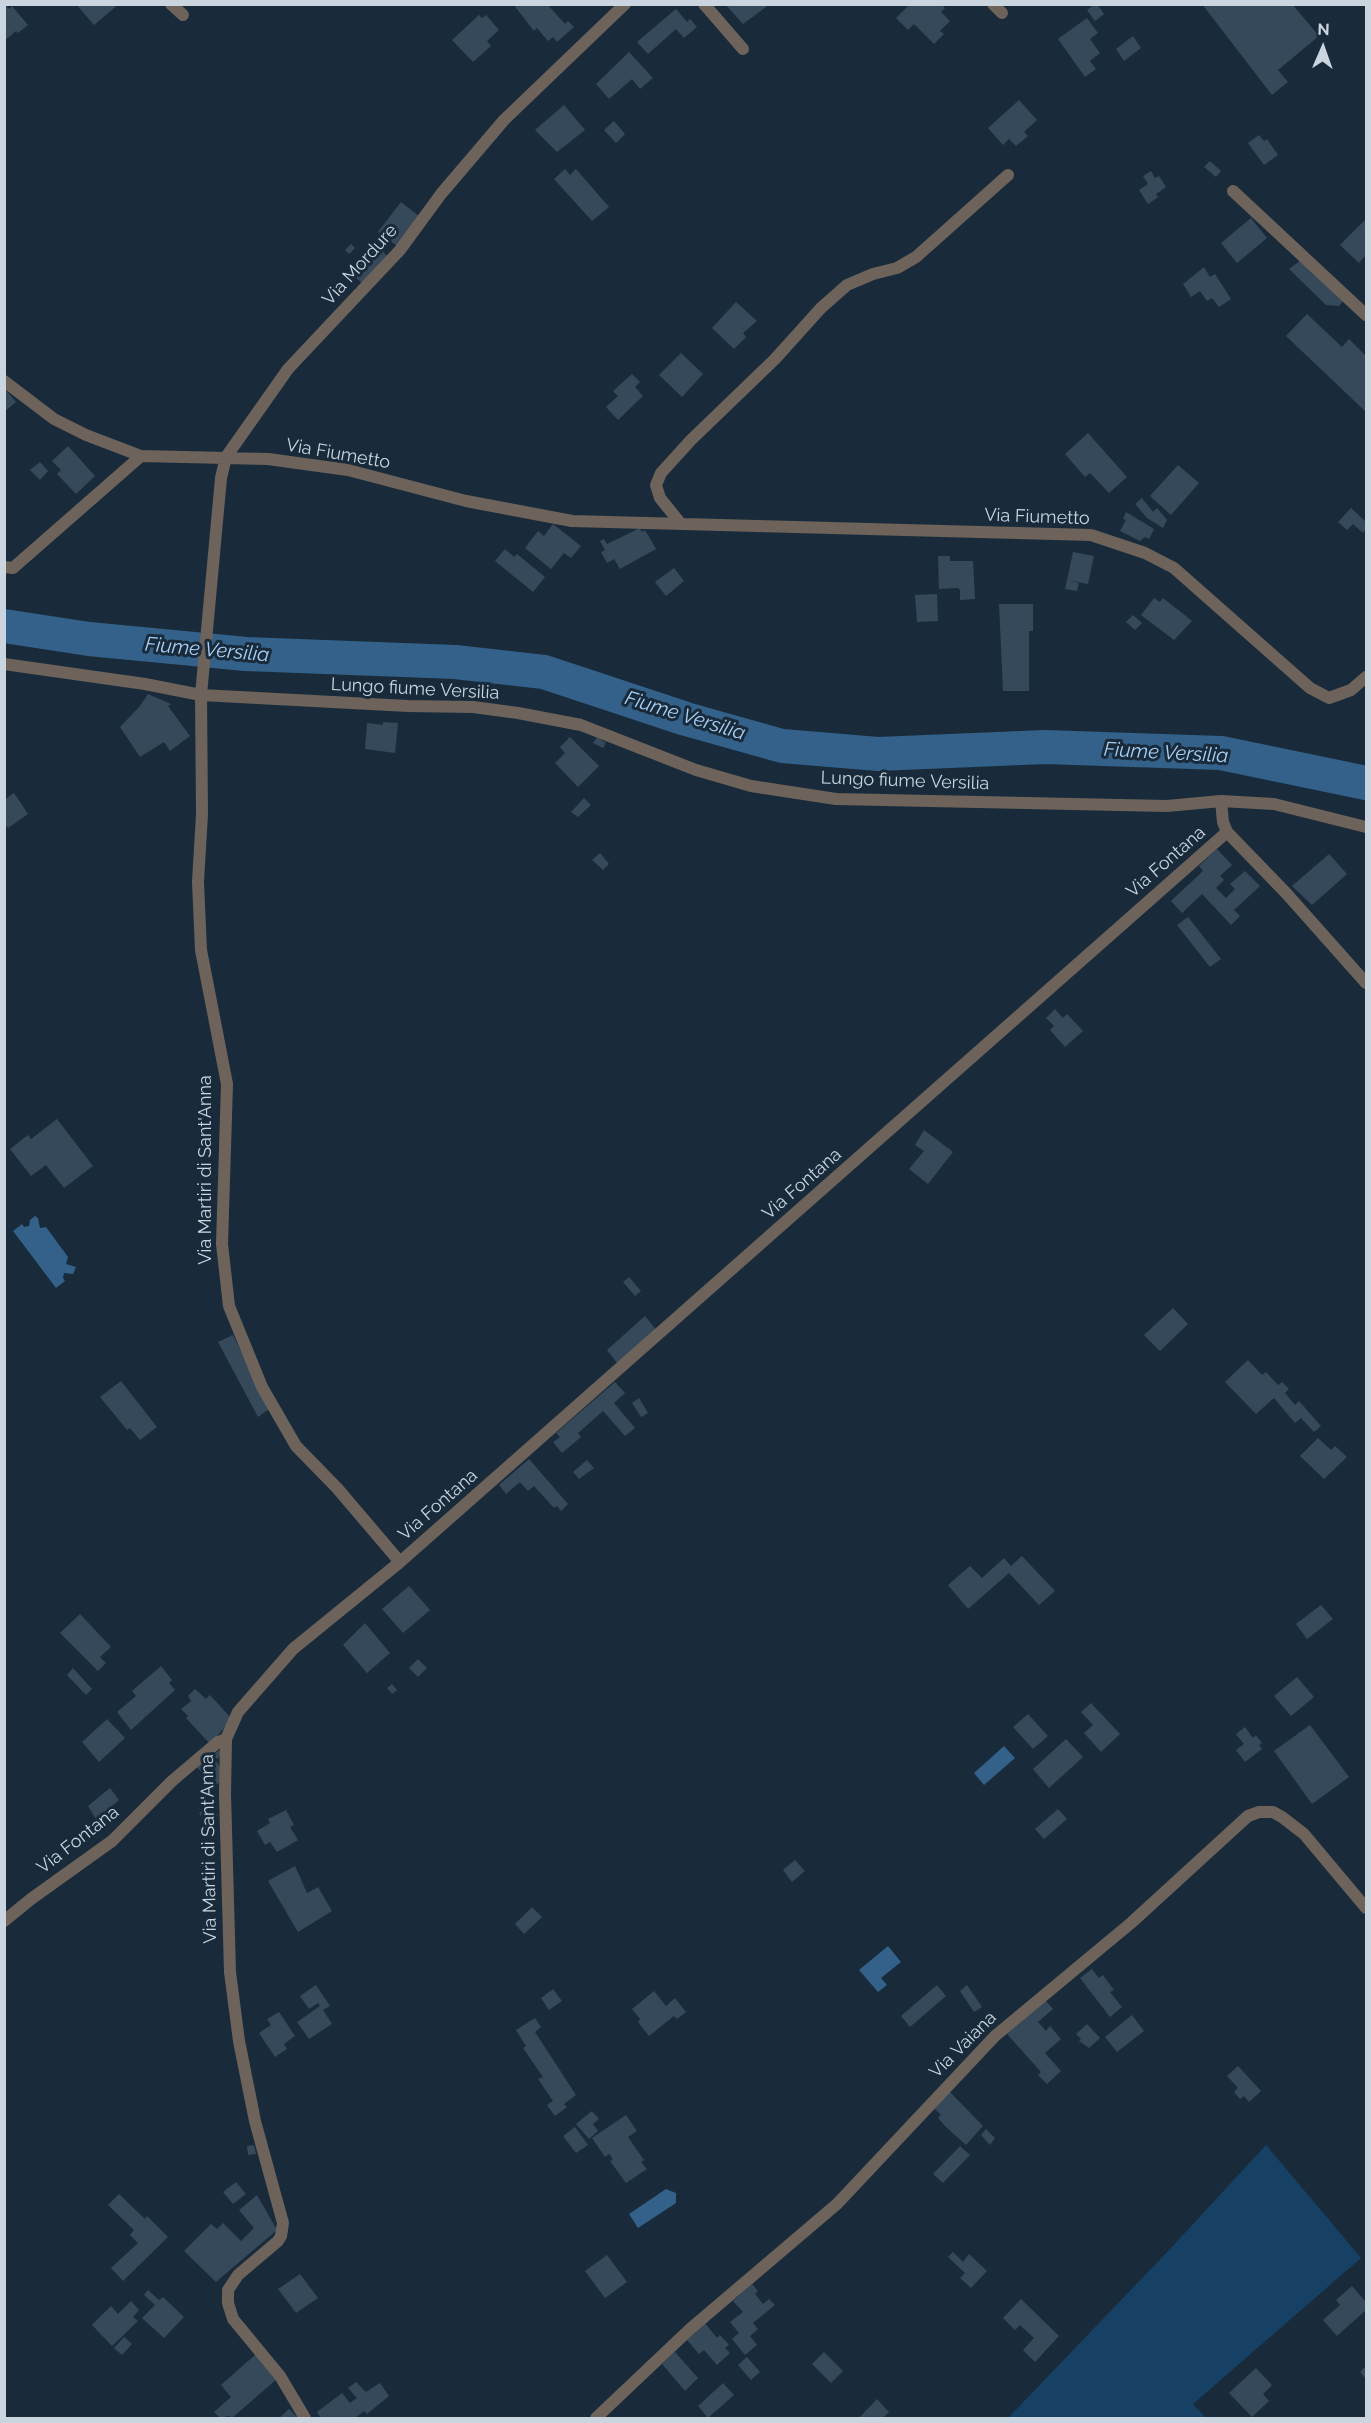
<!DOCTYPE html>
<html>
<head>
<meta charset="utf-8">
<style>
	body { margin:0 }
	#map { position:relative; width:1371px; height:2423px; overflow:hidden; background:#192b3b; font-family:Raleway,sans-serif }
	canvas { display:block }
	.frame { position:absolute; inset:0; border:6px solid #cad5e0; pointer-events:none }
	.north { position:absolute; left:1293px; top:18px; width:60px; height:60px; -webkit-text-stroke:4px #192b3b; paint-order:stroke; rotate:2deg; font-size:16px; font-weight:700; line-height:24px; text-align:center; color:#cad5e0 }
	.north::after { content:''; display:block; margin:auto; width:21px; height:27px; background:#cad5e0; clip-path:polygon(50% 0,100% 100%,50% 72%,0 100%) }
</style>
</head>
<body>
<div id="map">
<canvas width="1371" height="2423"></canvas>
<div class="frame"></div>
<div class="north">N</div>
</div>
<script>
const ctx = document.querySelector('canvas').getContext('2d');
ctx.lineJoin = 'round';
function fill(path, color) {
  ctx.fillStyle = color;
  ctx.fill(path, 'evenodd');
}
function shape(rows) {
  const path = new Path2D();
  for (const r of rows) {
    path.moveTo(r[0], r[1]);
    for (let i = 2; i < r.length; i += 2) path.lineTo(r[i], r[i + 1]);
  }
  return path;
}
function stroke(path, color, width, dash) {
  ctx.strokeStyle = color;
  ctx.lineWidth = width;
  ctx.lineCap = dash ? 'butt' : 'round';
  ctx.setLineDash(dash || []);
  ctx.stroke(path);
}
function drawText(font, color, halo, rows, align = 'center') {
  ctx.font = font + ' Raleway,sans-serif';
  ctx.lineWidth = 6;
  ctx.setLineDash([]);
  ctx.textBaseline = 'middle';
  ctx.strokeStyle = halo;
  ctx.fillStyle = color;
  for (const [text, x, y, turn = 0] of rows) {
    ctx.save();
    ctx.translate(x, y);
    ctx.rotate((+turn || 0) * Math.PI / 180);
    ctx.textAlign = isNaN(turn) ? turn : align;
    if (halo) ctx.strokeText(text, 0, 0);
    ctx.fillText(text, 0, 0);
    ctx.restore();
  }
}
const green = shape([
	[1266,2145,1361,2258,1193,2404,1206,2418,1008,2418,1171,2248]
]);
const water = shape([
	[35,1216,38,1218,40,1228,46,1227,68,1257,66,1264,76,1267,73,1274,64,1273,63,1278,65,1281,56,1288,13,1231,22,1224,24,1227,29,1226,30,1220],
	[1004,1746,1015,1758,984,1785,974,1773],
	[888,1946,901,1962,881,1978,887,1985,878,1992,859,1970],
	[666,2189,676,2193,676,2203,638,2228,629,2214]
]);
const river = shape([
	[4,626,89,639,246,654,455,662,544,672,686,719,782,746,878,754,1045,747,1221,753,1366,783]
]);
const building = shape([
	[5,4,9,9,12,6,28,25,18,33,16,31,4,41],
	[76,4,119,4,94,25],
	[513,4,547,4,565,24,568,21,574,27,557,42,553,37,548,41,537,28,534,31],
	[725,4,770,4,743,24],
	[910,4,941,4,945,8,941,12,950,21,940,31,944,34,934,44,914,24,908,30,896,18],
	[1095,4,1097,4,1104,14,1095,21,1087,10],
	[1202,4,1292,4,1319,36,1278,70,1288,82,1272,95],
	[676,9,687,22,690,19,697,27,684,38,676,29,648,54,637,42],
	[479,15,482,18,486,15,499,30,487,41,491,46,473,62,452,40],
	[1087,18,1098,33,1090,39,1100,53,1090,61,1096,69,1085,77,1058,39],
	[1133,36,1141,48,1124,61,1116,49],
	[629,52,653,78,640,89,632,79,609,99,596,84],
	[1019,100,1037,120,1024,132,1028,136,1016,146,1009,139,1003,145,988,128],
	[564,105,585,130,557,152,535,130],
	[614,121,625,134,616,143,604,130],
	[1259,135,1264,141,1267,139,1278,155,1264,165,1248,143],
	[1210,161,1221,171,1216,177,1204,167],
	[565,169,570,175,576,169,609,207,592,221,554,179],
	[1151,171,1155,178,1159,176,1166,187,1156,194,1158,197,1148,204,1139,190,1148,184,1143,176],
	[401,202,419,216,397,246,378,232],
	[1251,218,1267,238,1237,263,1221,243],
	[1366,219,1366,255,1359,263,1340,245],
	[351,244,355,248,349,254,345,250],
	[372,245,375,248,377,245,388,257,363,284,348,271],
	[1301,260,1344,300,1339,306,1326,305,1289,269],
	[1204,267,1210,277,1215,274,1231,299,1219,307,1212,298,1207,301,1200,291,1191,297,1183,284],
	[736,302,757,321,743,333,746,337,734,349,712,328],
	[1307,314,1342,347,1349,339,1366,356,1366,412,1286,336],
	[681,353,703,374,682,397,659,375],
	[632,374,640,382,635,387,643,396,618,420,606,407,618,396,613,391],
	[6,390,16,402,4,412,4,392],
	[1088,433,1127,477,1109,493,1090,473,1085,477,1065,454],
	[68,446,95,476,76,494,57,474,61,470,52,461],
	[40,462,48,471,40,480,30,470],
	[1178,465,1199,483,1171,515,1150,496],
	[1142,498,1153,512,1157,508,1167,520,1163,528,1147,518,1135,504],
	[1351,508,1366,522,1366,528,1363,533,1353,524,1347,530,1338,522],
	[1126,512,1154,529,1149,539,1145,537,1140,541,1120,531,1126,520,1123,519],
	[553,524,581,546,571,558,564,553,551,569,525,548,538,531,544,536],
	[640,528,642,532,645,530,656,549,620,569,614,559,607,563,601,552,605,550,600,541,604,539,607,544],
	[505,549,514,557,517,554,545,577,533,592,495,561],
	[1073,552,1094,556,1088,584,1067,580],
	[938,556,950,556,950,561,973,561,975,599,960,600,960,590,958,588,939,589],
	[674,568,684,581,666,596,655,582],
	[1067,580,1079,583,1077,591,1065,589],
	[937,594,938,621,917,622,915,595],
	[1154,598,1160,602,1163,598,1192,621,1174,640,1141,615],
	[999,604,1033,604,1033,631,1029,631,1029,691,1003,691],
	[1133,615,1142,623,1135,630,1126,622],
	[148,694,171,704,168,706,190,736,170,751,164,742,140,757,120,727,140,706],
	[383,722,398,723,395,753,365,749,367,723,383,725],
	[570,737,599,766,578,787,555,763,565,753,560,747],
	[597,737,606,743,603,748,593,743],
	[14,793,28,814,8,828,4,823,4,800],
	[584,798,591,805,578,817,571,812],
	[1217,849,1232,865,1220,876,1224,880,1216,888,1226,898,1235,889,1230,884,1245,871,1260,886,1234,910,1240,916,1231,925,1202,894,1182,913,1171,901,1203,871,1199,866],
	[600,853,609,864,603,870,592,860],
	[1329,854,1347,874,1312,905,1292,886],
	[1188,917,1221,959,1210,967,1177,925],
	[1055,1009,1063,1018,1067,1014,1083,1031,1065,1047,1050,1030,1054,1026,1046,1018],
	[57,1119,93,1166,64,1188,46,1165,31,1176,10,1149,28,1135,31,1139],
	[924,1130,953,1152,928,1184,909,1169,924,1151,915,1145],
	[629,1277,641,1291,635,1296,623,1282],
	[1173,1308,1188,1324,1160,1351,1144,1335],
	[645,1316,657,1331,618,1364,607,1350],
	[233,1335,269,1409,258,1417,218,1342],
	[1248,1360,1262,1375,1266,1372,1278,1385,1282,1382,1289,1389,1285,1393,1295,1405,1299,1401,1321,1426,1314,1432,1301,1418,1295,1423,1274,1398,1256,1414,1225,1382],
	[121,1381,157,1427,140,1440,130,1428,127,1430,100,1397],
	[615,1382,625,1393,614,1403,635,1428,625,1436,603,1411,578,1433,581,1437,562,1453,553,1442,560,1437,556,1433],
	[639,1398,648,1413,641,1417,632,1403],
	[1318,1438,1331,1450,1335,1446,1347,1457,1324,1479,1300,1456],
	[529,1459,568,1504,561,1511,557,1506,554,1508,534,1486,528,1491,520,1482,506,1494,499,1485],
	[587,1460,594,1468,579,1479,573,1472],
	[1022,1556,1055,1591,1039,1605,1009,1573,968,1609,948,1585,970,1566,982,1578,1004,1558,1011,1566],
	[409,1586,430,1610,403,1633,382,1609],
	[1321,1605,1333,1619,1307,1639,1296,1624],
	[80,1614,111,1647,100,1657,106,1663,98,1671,60,1633],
	[365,1623,390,1653,367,1673,343,1645],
	[418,1659,427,1668,418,1677,409,1668],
	[161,1666,172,1680,169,1683,175,1690,131,1730,117,1712,136,1696,132,1691],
	[73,1668,92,1689,86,1695,67,1675],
	[1297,1677,1314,1697,1291,1716,1274,1696],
	[392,1684,397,1690,392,1694,387,1688],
	[195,1689,206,1699,210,1695,232,1719,210,1744,186,1718,188,1716,181,1709,191,1701,188,1696],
	[1091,1703,1120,1734,1101,1752,1084,1733,1093,1725,1081,1712],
	[1028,1714,1048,1736,1033,1749,1013,1727],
	[107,1719,125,1738,99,1762,82,1742],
	[1310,1725,1349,1777,1312,1804,1274,1751],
	[1245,1727,1253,1738,1256,1735,1262,1743,1259,1745,1262,1749,1245,1762,1236,1750,1244,1744,1236,1734],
	[1066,1739,1083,1757,1049,1788,1033,1769],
	[222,1748,225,1753,215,1760,221,1768,222,1780,214,1787,197,1767],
	[110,1788,119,1800,96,1819,88,1806],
	[210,1804,218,1816,207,1824,199,1813],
	[1058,1809,1067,1819,1044,1839,1035,1829],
	[286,1810,294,1825,290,1827,298,1840,277,1852,270,1842,265,1845,257,1831,270,1823,268,1819],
	[795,1860,805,1871,792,1882,783,1870],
	[295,1866,307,1893,318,1887,332,1911,298,1932,268,1881],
	[532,1907,542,1917,524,1934,515,1924],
	[1092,1969,1099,1978,1103,1975,1114,1990,1110,1992,1122,2007,1110,2017,1080,1978],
	[316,1985,330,2006,323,2010,332,2024,309,2039,297,2022,320,2006,318,2003,309,2009,300,1996],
	[937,1985,946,1996,910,2027,901,2016],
	[967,1985,982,2007,974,2012,960,1991],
	[553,1989,562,2001,549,2010,541,1998],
	[654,1991,666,2006,675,1998,686,2012,677,2019,674,2016,649,2036,638,2022,640,2019,632,2009],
	[1045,2000,1053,2009,1038,2022,1046,2031,1050,2026,1061,2039,1045,2053,1061,2071,1047,2084,1038,2075,1041,2072,1007,2034],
	[279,2012,295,2036,284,2044,287,2049,275,2057,259,2033,271,2025,267,2019],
	[1132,2015,1144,2031,1117,2052,1105,2037],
	[535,2018,541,2027,535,2032,576,2095,564,2104,567,2107,555,2116,547,2105,553,2101,538,2079,543,2077,523,2048,526,2046,516,2030],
	[1087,2024,1100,2038,1089,2048,1079,2041,1081,2039,1076,2034],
	[1238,2066,1261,2091,1249,2102,1244,2096,1240,2099,1234,2092,1238,2088,1227,2076],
	[949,2091,983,2126,966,2145,946,2127,938,2118,941,2115,934,2108],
	[592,2111,599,2119,593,2124,598,2131,589,2139,576,2124],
	[626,2115,637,2131,628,2137,644,2160,641,2162,647,2169,626,2183,610,2161,613,2159,609,2154,605,2157,592,2138],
	[575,2127,588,2145,576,2153,563,2136],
	[986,2129,995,2138,990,2145,981,2135],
	[254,2145,256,2154,248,2155,247,2146],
	[960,2146,970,2155,943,2183,933,2174],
	[236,2182,246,2194,233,2204,223,2192],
	[119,2194,145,2219,147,2216,168,2237,123,2281,111,2268,138,2243,130,2235,134,2230,108,2205],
	[257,2195,277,2230,216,2282,184,2251,211,2224,217,2229,223,2223,241,2241,254,2228,239,2210],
	[953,2252,963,2262,969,2254,987,2271,971,2288,960,2278,965,2273,948,2257],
	[607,2255,627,2282,605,2298,585,2271],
	[300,2274,318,2298,296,2313,278,2289],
	[752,2284,758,2291,755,2294,763,2304,769,2299,775,2305,753,2323,758,2329,750,2336,757,2345,745,2355,732,2339,739,2333,730,2322,743,2312,733,2301],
	[1352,2286,1366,2302,1366,2310,1337,2336,1323,2320,1340,2305,1336,2300],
	[148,2290,159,2300,163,2297,184,2317,164,2338,142,2318,155,2305,144,2295],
	[1021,2299,1059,2336,1035,2362,1023,2350,1034,2338,1020,2325,1015,2330,1003,2318],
	[131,2301,139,2310,133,2317,138,2321,112,2346,92,2325,111,2306,118,2314],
	[704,2322,717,2338,720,2335,729,2345,725,2348,730,2353,717,2365,704,2350,699,2354,687,2340],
	[124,2337,132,2344,122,2355,114,2348],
	[675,2352,698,2378,685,2391,662,2364],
	[824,2352,843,2371,831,2383,812,2364],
	[256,2354,278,2378,232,2418,229,2416,220,2418,214,2412,231,2397,221,2385],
	[747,2357,760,2372,751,2380,738,2365],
	[1366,2366,1366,2379,1360,2372],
	[1256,2368,1272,2385,1263,2394,1269,2401,1252,2417,1229,2393],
	[356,2382,366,2392,380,2383,389,2396,367,2414,364,2411,355,2418,321,2418,317,2412,342,2393,350,2403,357,2398,348,2388],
	[723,2383,734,2395,708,2418,698,2406],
	[877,2399,889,2412,883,2418,859,2418],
	[289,2409,298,2418,279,2418]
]);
const street = shape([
	[171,4,183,15],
	[704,4,743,49],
	[993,4,1002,13],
	[1233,191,1366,315],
	[4,381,54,419,86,435,141,456,268,459,348,470,466,501,572,521,1091,535,1145,553,1174,568,1310,688,1329,698,1351,690,1366,677],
	[681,524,660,498,656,485,661,473,691,440,775,359,821,308,847,285,873,274,897,268,916,257,1008,175],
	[4,567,13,568,141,456],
	[4,664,145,684,201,695,408,706,473,707,518,713,581,725,696,770,751,786,836,799,1167,806,1221,801,1274,804,1366,827],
	[1221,801,1223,822,1227,832,1286,893,1366,983],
	[400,1562,1227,832],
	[4,1921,31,1899,112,1841,172,1781,218,1742,226,1739],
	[305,2418,280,2376,233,2319,228,2303,228,2290,238,2275,278,2241,281,2236,283,2223,255,2121,239,2041,230,1972,225,1794,226,1739,238,1712,293,1649,400,1562,337,1488,296,1446,262,1387,229,1306,222,1244,227,1084,201,950,198,882,202,814,201,695,221,478,226,457,288,369,400,250,441,194,504,120,625,4],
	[596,2418,690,2329,837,2204,995,2036,1131,1923,1248,1816,1259,1812,1273,1812,1282,1817,1304,1834,1366,1908]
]);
const streetNames = [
	["Via Mordure",360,265,-48],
	["Via Fiumetto",338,454,10],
	["Via Fiumetto",1037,517,2],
	["Lungo fiume Versilia",415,689,3],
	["Lungo fiume Versilia",905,781,2],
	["Via Fontana",1166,862,-41],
	["Via Martiri di Sant'Anna",206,1170,-90],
	["Via Fontana",802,1184,-41],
	["Via Fontana",438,1505,-41],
	["Via Fontana",78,1840,-38],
	["Via Martiri di Sant'Anna",209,1849,-91],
	["Via Vaiana",963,2045,-45]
];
const waterNames = [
	["Fiume Versilia",207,650,5],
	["Fiume Versilia",685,716,17],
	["Fiume Versilia",1166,753,3]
];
fill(green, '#174164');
fill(water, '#336189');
stroke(river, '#336189', 34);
fill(building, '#36495b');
stroke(street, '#6d635b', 12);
drawText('18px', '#cad5e0', '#192b3b', streetNames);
drawText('italic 20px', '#a9d1f7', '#192b3b', waterNames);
</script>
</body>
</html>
